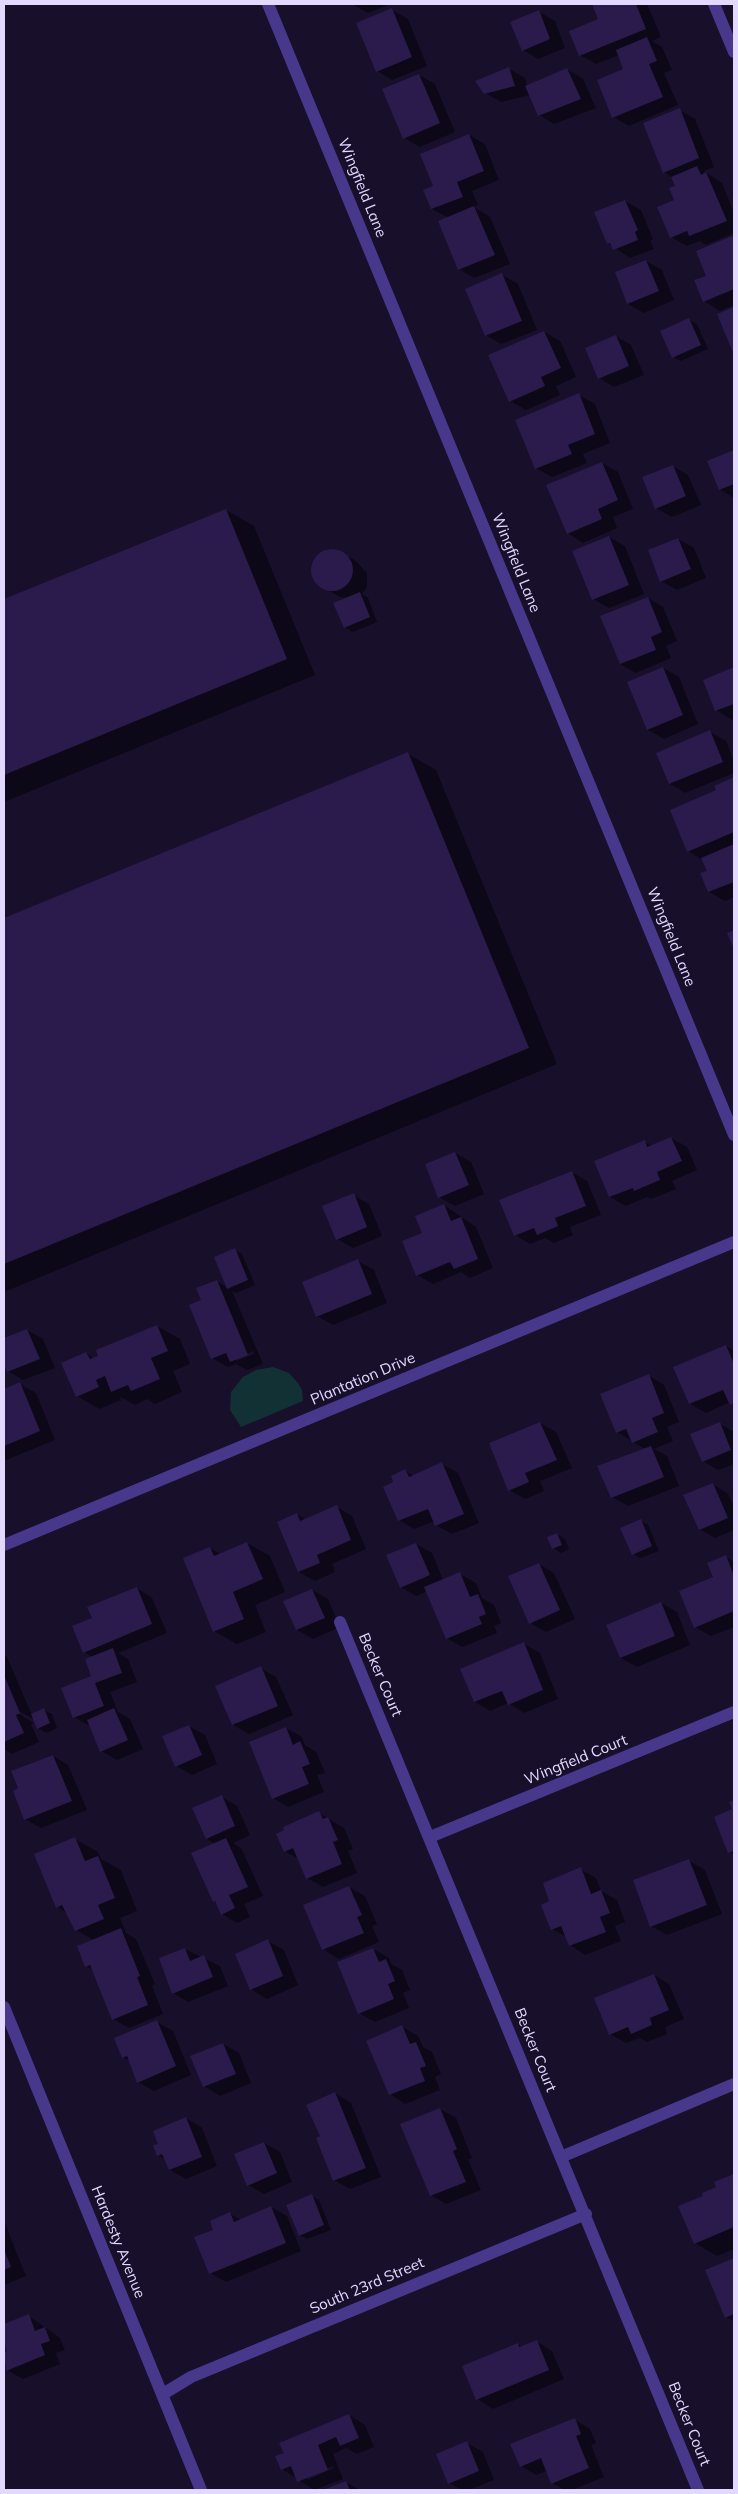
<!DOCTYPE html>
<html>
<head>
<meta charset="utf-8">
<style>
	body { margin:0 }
	#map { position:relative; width:738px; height:2494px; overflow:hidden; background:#180f2b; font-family:Mulish,sans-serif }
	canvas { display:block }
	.frame { position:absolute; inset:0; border:5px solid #e3d9ff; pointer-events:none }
</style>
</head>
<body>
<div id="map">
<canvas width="738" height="2494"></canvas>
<div class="frame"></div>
</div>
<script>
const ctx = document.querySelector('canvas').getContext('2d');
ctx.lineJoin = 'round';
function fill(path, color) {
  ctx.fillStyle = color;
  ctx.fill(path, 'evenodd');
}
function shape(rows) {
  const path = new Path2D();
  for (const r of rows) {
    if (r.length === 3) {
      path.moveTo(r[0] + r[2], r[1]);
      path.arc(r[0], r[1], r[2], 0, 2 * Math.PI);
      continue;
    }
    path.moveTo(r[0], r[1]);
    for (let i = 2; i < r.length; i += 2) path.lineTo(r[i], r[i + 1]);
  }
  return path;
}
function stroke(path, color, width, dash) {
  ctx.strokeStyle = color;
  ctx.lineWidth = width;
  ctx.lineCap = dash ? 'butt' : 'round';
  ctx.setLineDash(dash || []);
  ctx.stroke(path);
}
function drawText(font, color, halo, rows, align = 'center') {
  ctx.font = font + ' Mulish,sans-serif';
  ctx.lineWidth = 4;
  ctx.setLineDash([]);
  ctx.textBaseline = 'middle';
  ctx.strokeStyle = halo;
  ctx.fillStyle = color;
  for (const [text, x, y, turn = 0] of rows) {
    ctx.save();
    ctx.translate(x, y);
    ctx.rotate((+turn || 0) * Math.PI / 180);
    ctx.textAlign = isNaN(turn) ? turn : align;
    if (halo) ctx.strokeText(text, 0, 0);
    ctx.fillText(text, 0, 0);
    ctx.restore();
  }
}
const green = shape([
	[273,1367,289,1373,298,1383,302,1390,303,1401,241,1427,230,1410,231,1392,243,1377,256,1370]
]);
const shadow = shape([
	[352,4,391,4,368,13],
	[593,4,647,4,661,37,652,41,662,47,672,70,664,73,678,105,629,126,613,117,625,69,619,55,596,64,580,55,600,20],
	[392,10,408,19,427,66,392,80,377,71],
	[539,12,555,21,565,48,538,59,523,50],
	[509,69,525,78,527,87,567,69,583,79,596,108,554,124,539,115,530,95,501,102,485,93],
	[419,75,435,84,455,132,420,147,404,138],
	[679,110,695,119,714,167,704,171,722,183,734,213,734,233,706,245,700,241,687,246,671,237,677,186,673,178,664,172],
	[469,135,485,144,499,180,472,191,478,205,474,207,490,217,510,264,474,278,459,269,449,218,432,209],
	[625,201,641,210,653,239,650,241,654,249,630,258,608,243],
	[732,238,734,239,734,305,720,311,704,301,708,276],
	[646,261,662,270,674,300,644,313,628,304,617,273],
	[502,275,518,284,537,330,501,344,486,335],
	[689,320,697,324,708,349,681,361,673,357],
	[544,332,560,341,576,377,556,386,560,395,526,410,510,401],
	[616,336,631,345,644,375,614,387,599,378],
	[579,395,595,404,610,443,583,454,587,463,552,477,536,468],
	[734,451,734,498,720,489,708,462],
	[602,463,618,472,633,509,613,517,617,528,583,543,568,533],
	[673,466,688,475,701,505,672,517,656,508],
	[226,510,254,526,315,675,4,802,4,601],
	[609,537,625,546,644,594,609,608,593,599],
	[678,539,694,548,706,578,677,590,661,581],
	[325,552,340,552,356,561,367,573,367,587,362,594,368,598,377,622,353,632,345,627,348,598,340,597,324,588,314,575,316,560],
	[648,598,663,607,677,641,666,646,671,658,636,673,620,664],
	[663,668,679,677,698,724,664,739,648,730,628,682],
	[734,669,734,719,732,720,716,710,704,681],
	[710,732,726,741,734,761,734,773,685,793,670,784],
	[408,754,436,770,557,1064,4,1292,4,920],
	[734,779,734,897,725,901,709,892,708,872,703,860,688,851,718,791,716,786],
	[671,1138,687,1147,697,1170,672,1181,676,1189,651,1199,647,1197,626,1206,610,1197,644,1142,652,1146],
	[455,1153,471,1162,484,1194,455,1206,439,1197],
	[571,1172,587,1181,601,1215,570,1227,573,1235,554,1243,545,1238,530,1244,515,1235],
	[353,1195,369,1204,382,1236,353,1248,337,1239],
	[444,1205,476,1227,493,1268,470,1278,461,1272,433,1284,417,1275,424,1233],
	[235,1250,242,1254,255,1285,236,1293,232,1291,263,1364,247,1370,236,1364,228,1367,212,1358,202,1301,216,1281,228,1288],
	[253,1351,254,1354,237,1361,235,1359],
	[358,1261,374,1270,387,1303,333,1325,317,1316],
	[157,1326,180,1339,190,1364,173,1371,182,1392,155,1404,147,1399,135,1405,119,1396,121,1400,99,1409,77,1396,86,1353,95,1359],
	[27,1330,43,1339,55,1368,23,1380,8,1371,4,1362,4,1340],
	[726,1346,734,1351,734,1406,730,1402,706,1413,690,1404],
	[648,1375,664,1385,679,1422,667,1427,673,1441,654,1449,667,1456,679,1486,628,1506,612,1497,645,1449,617,1432],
	[20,1384,36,1393,55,1440,6,1460,4,1459,4,1390],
	[540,1423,556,1432,572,1468,540,1481,544,1491,525,1499,509,1490],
	[719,1423,734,1432,734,1464,718,1470,703,1461],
	[442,1464,458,1473,479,1523,452,1534,436,1525,435,1521,414,1529,399,1520,395,1483,405,1471,414,1476],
	[713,1484,728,1494,734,1507,734,1530,715,1538,700,1529],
	[337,1507,352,1516,366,1549,332,1564,335,1572,315,1581,299,1572,297,1514,306,1520],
	[640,1520,648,1525,659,1551,640,1558,633,1554],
	[557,1534,565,1539,569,1549,561,1553,553,1548],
	[247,1543,270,1556,285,1592,255,1605,266,1632,237,1644,214,1631,210,1548,221,1554],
	[416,1544,432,1553,443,1580,460,1574,476,1583,482,1598,494,1605,501,1623,494,1626,497,1633,462,1647,447,1638,428,1591,416,1596,401,1587],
	[726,1557,734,1562,734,1627,711,1636,695,1627,715,1578],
	[539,1564,554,1573,575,1619,546,1632,530,1623],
	[137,1588,152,1598,167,1633,118,1653,128,1659,137,1682,110,1692,118,1712,130,1719,143,1749,117,1760,101,1751,90,1726,74,1717,93,1677,93,1657,84,1652,93,1619],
	[312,1590,328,1599,340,1627,313,1639,297,1630],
	[661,1603,677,1612,690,1645,637,1667,621,1658,608,1625],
	[524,1644,540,1653,558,1699,524,1713,508,1703,490,1711,475,1702],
	[4,1655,7,1657,32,1715,44,1710,52,1714,57,1728,46,1733,38,1728,35,1720,15,1709,14,1711,34,1723,31,1724,39,1742,12,1754,4,1749],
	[260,1668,276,1677,293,1715,249,1734,233,1725],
	[189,1726,205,1735,217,1764,192,1775,176,1766],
	[286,1728,302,1737,305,1745,316,1752,325,1773,317,1775,324,1792,288,1807,273,1798],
	[53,1756,68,1765,87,1810,41,1828,25,1819,20,1789],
	[222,1797,237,1806,250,1835,233,1843,241,1848,263,1896,244,1904,250,1917,237,1923,222,1914,217,1903,214,1901,215,1844,207,1839],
	[734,1801,734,1855,729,1852,734,1810,731,1803],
	[319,1813,344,1828,353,1849,348,1851,357,1873,323,1887,307,1878,299,1859,284,1851],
	[75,1839,98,1852,101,1859,121,1870,137,1911,120,1918,126,1933,136,1939,155,1984,152,1986,163,2014,129,2028,113,2019,93,1970,86,1966,94,1940,76,1930,67,1913,57,1907],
	[689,1861,705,1870,722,1914,667,1935,651,1926],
	[580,1869,596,1878,601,1891,617,1900,625,1922,615,1926,621,1941,585,1955,570,1945,567,1937,552,1929,551,1902],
	[349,1887,365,1896,377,1924,372,1926,379,1942,339,1959,323,1949],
	[268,1941,284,1950,298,1985,267,1999,251,1989,237,1954],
	[185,1949,220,1966,228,1986,188,2002,173,1993],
	[373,1949,389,1958,391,1964,402,1970,410,1990,403,1993,409,2008,375,2022,359,2013],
	[654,1975,669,1984,684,2019,665,2027,667,2034,647,2042,640,2038,626,2043,610,2034],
	[157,2022,173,2031,191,2075,154,2091,138,2082,130,2061,123,2057],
	[402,2027,418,2036,423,2047,432,2052,441,2074,435,2077,440,2090,405,2104,390,2094],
	[223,2044,239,2053,251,2083,220,2096,204,2086],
	[335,2093,351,2103,381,2177,350,2189,334,2180],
	[440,2109,456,2118,472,2158,468,2160,481,2190,446,2204,431,2195],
	[186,2118,202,2128,217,2166,186,2179,170,2170,166,2160,158,2155],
	[264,2143,280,2152,292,2182,264,2194,248,2185],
	[734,2175,734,2249,717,2256,695,2243,705,2197,718,2188,716,2183],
	[312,2196,319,2200,331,2230,307,2239,299,2235],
	[271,2207,287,2216,301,2251,226,2282,210,2273,215,2230,230,2214,241,2220],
	[4,2221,26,2276,4,2285],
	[734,2259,734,2321,726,2317,707,2271],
	[29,2316,60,2338,65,2350,56,2353,60,2364,23,2379,7,2370,4,2362,4,2354,9,2352,4,2339,4,2326],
	[536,2341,552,2351,564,2379,493,2409,477,2399,518,2344,523,2347],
	[349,2415,365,2425,374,2447,357,2454,346,2448,333,2454,343,2479,314,2490,282,2469],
	[333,2466,334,2468,307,2480,307,2477],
	[575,2420,590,2429,596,2443,591,2445,604,2477,572,2490,565,2490,552,2483,547,2471,536,2475,521,2466],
	[467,2443,483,2452,494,2480,469,2490,462,2490,449,2483],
	[346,2482,360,2490,326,2490]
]);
const building = shape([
	[592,4,636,4,646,29,579,56,569,31,598,19],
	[392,8,412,57,376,72,356,23],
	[539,10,550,39,522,51,510,22],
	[647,37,657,61,649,64,663,97,612,118,597,80,623,69,616,50],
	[509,67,515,86,484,94,475,81],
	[567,68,581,99,538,116,525,86],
	[419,74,440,123,403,139,382,89],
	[680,108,699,158,663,173,643,123],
	[469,134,484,171,457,182,463,197,431,209,423,190,433,186,420,154],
	[697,166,701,175,706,172,727,221,689,236,687,231,670,238,657,207,674,200,669,188,675,186,671,177],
	[625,200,638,230,635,232,638,240,613,250,610,243,607,244,594,212],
	[474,206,495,255,458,270,438,221],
	[732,236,734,241,734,289,703,302,694,280,706,276,696,251],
	[646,260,659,291,627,304,615,272],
	[502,273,522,321,485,336,465,289],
	[734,307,734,355,717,314],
	[689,318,701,345,672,358,660,331],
	[544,331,561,368,541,377,545,386,509,402,488,355],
	[616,335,629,366,598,379,585,348],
	[579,393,595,434,568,445,572,454,535,469,515,420],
	[734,450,734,484,719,490,707,461],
	[602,462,618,500,598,509,602,519,567,534,546,485],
	[673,465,686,496,655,509,642,477],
	[226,509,287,659,4,775,4,599],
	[609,536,629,585,592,600,572,551],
	[678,538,691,569,660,582,648,550],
	[332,570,21],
	[360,592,370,617,344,628,333,603],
	[648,597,662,632,651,637,656,650,620,664,600,616],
	[663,667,683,715,647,730,627,682],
	[734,667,734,704,715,711,703,680],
	[710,730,723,762,669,784,656,753],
	[408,752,529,1048,4,1264,4,918],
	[734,777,734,832,687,852,670,810,716,790,714,786],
	[734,844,734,882,708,892,700,873,707,871,701,858],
	[734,930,734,949,727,933],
	[671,1137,682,1161,657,1172,660,1180,634,1191,633,1188,609,1197,594,1161,645,1140,647,1147],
	[455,1152,469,1185,438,1198,425,1164],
	[572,1171,586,1206,555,1218,558,1226,537,1235,534,1228,514,1236,499,1200],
	[354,1193,367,1227,336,1240,322,1206],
	[444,1204,451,1221,461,1217,478,1259,454,1269,450,1262,416,1276,402,1241,422,1233,415,1216],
	[235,1248,248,1280,227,1289,214,1257],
	[358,1259,372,1294,316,1317,302,1282],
	[217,1280,248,1355,230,1362,226,1353,211,1359,189,1305,201,1300,196,1288],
	[157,1325,168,1351,151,1358,160,1379,131,1391,128,1385,111,1392,105,1376,96,1380,99,1387,76,1397,61,1363,86,1352,90,1359,98,1356,96,1350],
	[27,1329,40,1359,7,1372,4,1365,4,1338],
	[726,1345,734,1364,734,1403,730,1405,723,1390,689,1404,673,1367],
	[649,1374,664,1413,652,1418,658,1432,632,1443,626,1429,616,1433,600,1394],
	[20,1382,40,1431,4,1446,4,1389],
	[540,1422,557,1460,525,1473,529,1482,508,1491,489,1443],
	[720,1422,731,1450,702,1462,690,1434],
	[651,1446,664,1477,611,1498,597,1466],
	[442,1462,464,1514,435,1526,428,1509,398,1521,383,1487,393,1482,391,1476,405,1469,409,1477],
	[713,1483,728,1518,699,1530,683,1495],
	[337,1505,351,1540,317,1555,320,1563,298,1572,277,1522,297,1513,300,1521],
	[641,1519,652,1546,632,1555,620,1528],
	[557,1533,562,1545,552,1549,547,1537],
	[247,1542,263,1579,233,1592,244,1619,213,1632,183,1558,210,1547,214,1556],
	[416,1543,430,1575,400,1588,386,1555],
	[726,1555,734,1576,734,1611,694,1628,679,1591,713,1577,707,1563],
	[539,1563,560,1610,529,1624,508,1576],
	[460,1572,470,1597,478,1594,486,1614,479,1617,482,1624,446,1639,424,1587],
	[137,1587,152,1624,83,1653,72,1626,92,1618,87,1607],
	[312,1589,325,1618,296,1630,283,1601],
	[661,1602,675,1636,620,1658,606,1625],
	[524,1642,543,1690,508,1705,502,1691,474,1702,460,1669],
	[113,1648,122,1673,95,1683,104,1706,73,1718,61,1688,91,1676,85,1659],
	[261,1666,278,1706,232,1725,215,1686],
	[4,1675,20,1713,16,1715,24,1733,4,1742],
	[44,1708,50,1723,37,1729,31,1714],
	[114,1708,128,1740,100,1752,87,1720],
	[189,1725,202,1755,175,1767,162,1736],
	[286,1727,293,1745,300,1741,310,1764,302,1767,309,1784,272,1799,249,1742],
	[53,1755,72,1801,24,1820,13,1791,18,1788,11,1771],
	[222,1795,235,1826,206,1839,192,1808],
	[734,1800,734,1851,728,1853,714,1817,732,1809,729,1802],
	[319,1811,323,1819,328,1817,338,1840,333,1842,342,1864,306,1879,293,1848,284,1852,276,1834,284,1830,283,1827],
	[75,1837,85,1861,98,1856,115,1898,98,1905,104,1919,75,1931,62,1905,56,1908,34,1854],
	[226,1838,248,1887,229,1895,235,1908,221,1915,215,1901,213,1902,191,1853],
	[689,1859,707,1905,650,1927,633,1880],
	[581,1867,591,1894,601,1890,610,1913,600,1917,606,1932,569,1946,561,1926,551,1930,541,1905,549,1901,543,1883],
	[349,1886,362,1915,357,1917,364,1933,322,1950,303,1905],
	[121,1928,140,1976,137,1977,148,2005,112,2020,90,1965,85,1967,77,1946],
	[268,1939,283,1976,250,1990,235,1954],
	[185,1948,190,1961,204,1955,213,1977,172,1994,159,1958],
	[373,1948,379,1962,386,1959,395,1981,388,1984,394,1999,358,2014,337,1962],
	[654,1974,669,2010,650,2018,652,2025,631,2034,628,2027,609,2035,594,1998],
	[157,2020,176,2066,137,2083,127,2056,122,2058,114,2038],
	[402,2025,410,2044,416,2042,426,2066,420,2068,425,2081,389,2095,366,2041],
	[223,2043,236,2074,203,2087,190,2056],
	[335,2092,366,2168,333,2181,316,2138,320,2136,306,2105],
	[440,2108,457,2149,453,2151,466,2182,430,2196,400,2124],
	[186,2117,202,2157,169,2170,162,2154,157,2156,153,2145,158,2144,153,2131],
	[264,2142,277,2173,247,2186,234,2154],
	[734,2174,734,2227,694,2244,678,2206,703,2196,702,2193,716,2187,714,2182],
	[312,2194,324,2225,299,2236,286,2205],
	[271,2206,286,2243,209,2274,194,2237,213,2230,210,2221,230,2212,234,2222],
	[4,2249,11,2267,4,2270],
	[734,2258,734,2314,725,2318,705,2270],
	[29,2314,35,2331,45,2327,50,2341,41,2344,45,2355,6,2371,4,2353,7,2351,4,2342,4,2324],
	[537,2340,549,2370,476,2400,462,2366,518,2343,519,2347],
	[349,2414,359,2438,340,2446,336,2437,318,2445,328,2470,297,2482,291,2466,281,2470,275,2456,284,2453,279,2443],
	[575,2418,581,2434,576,2436,589,2468,551,2484,541,2458,520,2467,510,2444],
	[467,2441,479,2471,448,2484,436,2454],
	[346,2481,350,2490,323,2490]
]);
const minor = shape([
	[268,4,734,1135],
	[714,4,734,52],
	[4,1545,734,1242],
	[340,1622,698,2490],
	[430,1837,734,1712],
	[4,2007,201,2490],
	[561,2157,734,2084],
	[163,2394,191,2377,586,2214]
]);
const streetNames = [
	["Wingfield Lane",362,188,68],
	["Wingfield Lane",516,563,68],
	["Wingfield Lane",671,937,68],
	["Plantation Drive",363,1379,-23],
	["Becker Court",380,1675,67],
	["Wingfield Court",576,1760,-22],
	["Becker Court",535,2050,68],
	["Hardesty Avenue",118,2242,68],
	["South 23rd Street",367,2286,-23],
	["Becker Court",689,2424,68]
];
fill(green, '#123135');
fill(shadow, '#0007');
fill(building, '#2b1a4c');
stroke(minor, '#47388c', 12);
drawText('15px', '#e3d9ff', '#180f2b', streetNames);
</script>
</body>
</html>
